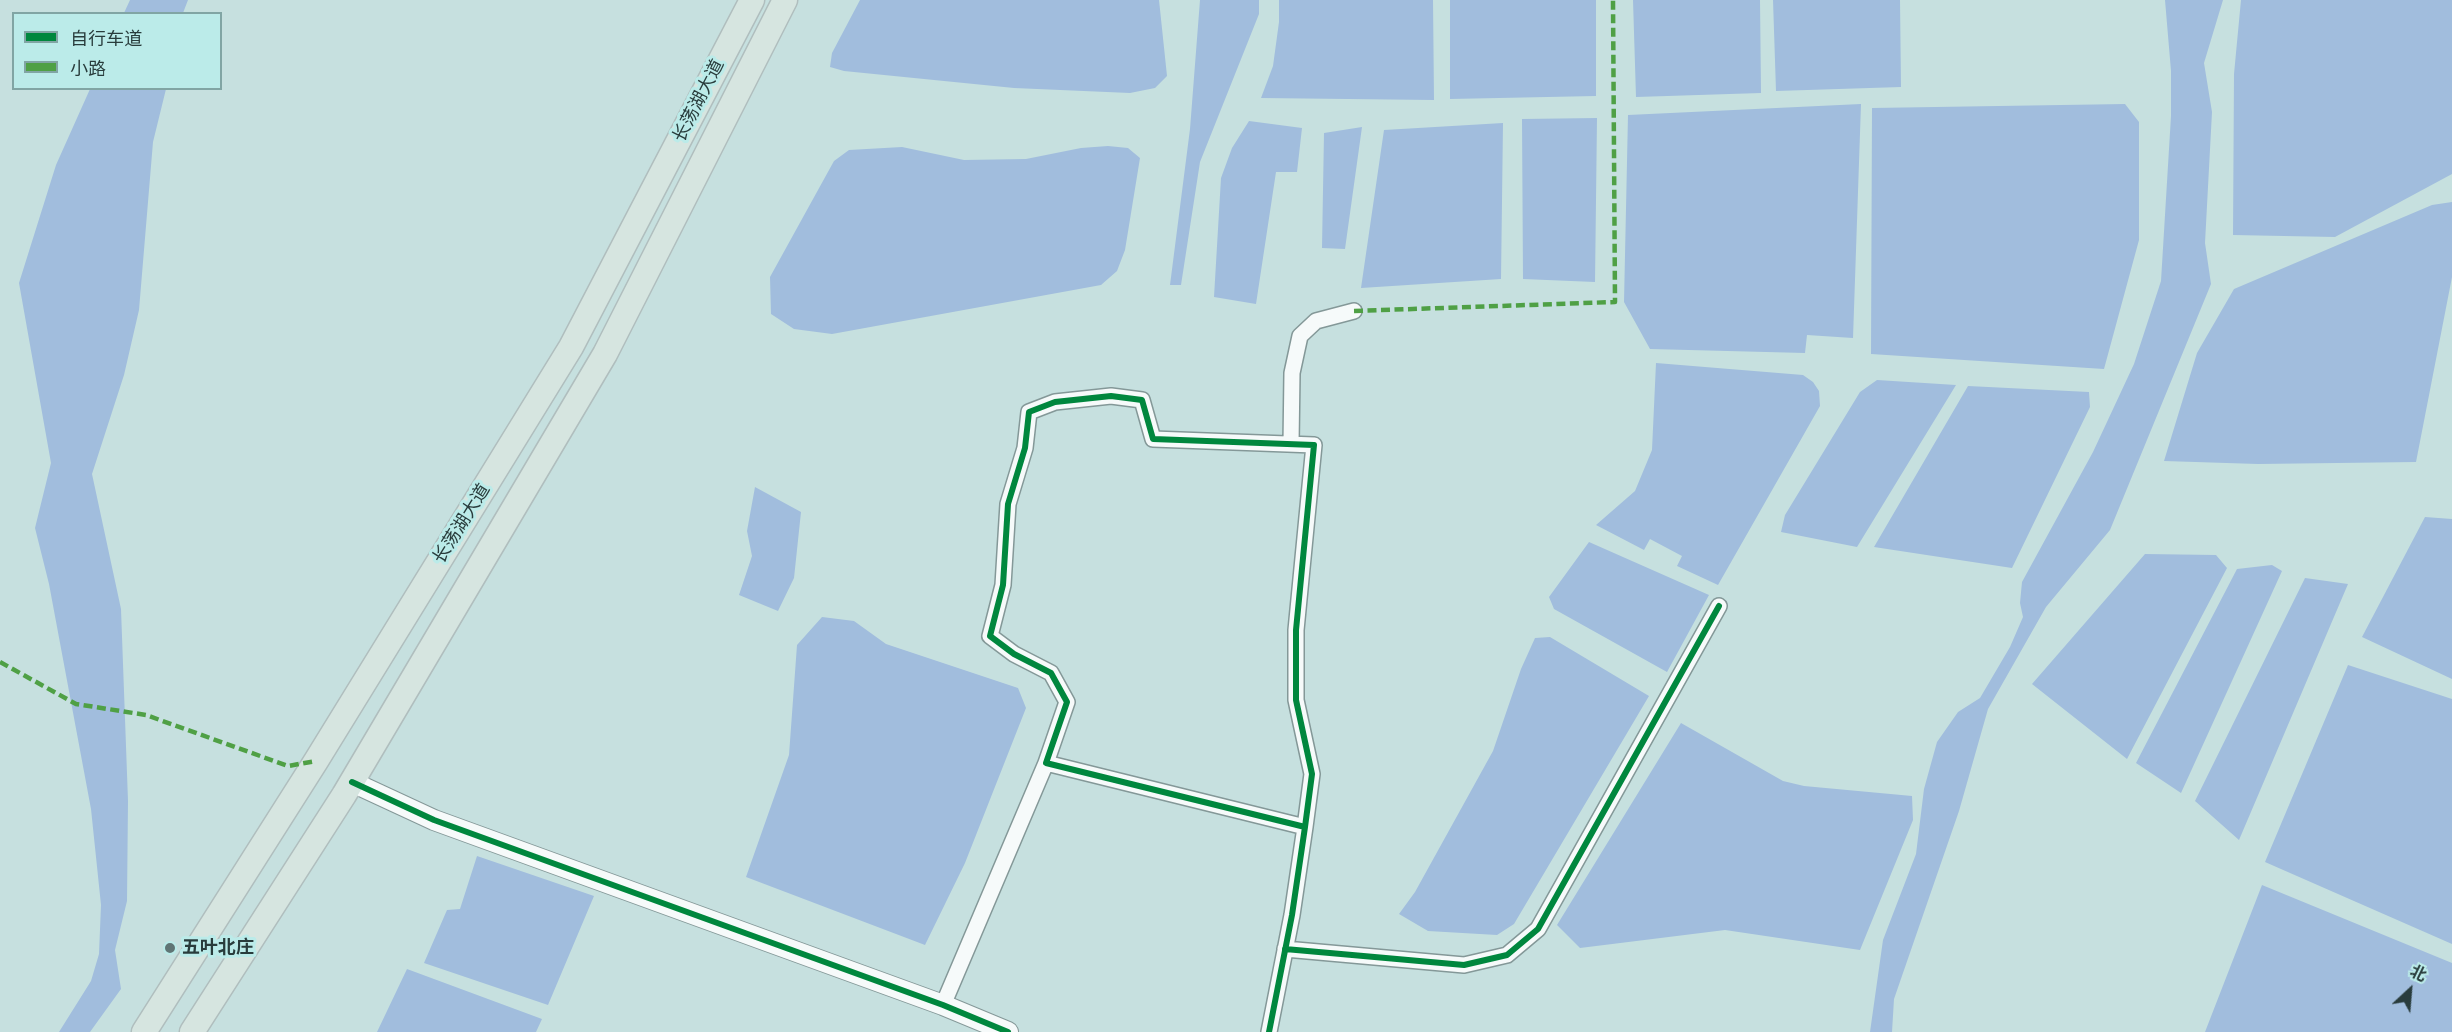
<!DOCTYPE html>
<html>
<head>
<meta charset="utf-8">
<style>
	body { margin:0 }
	#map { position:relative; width:2452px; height:1032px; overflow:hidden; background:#c6e0df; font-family:Arial,"Noto Sans SC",sans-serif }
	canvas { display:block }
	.legend { position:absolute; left:12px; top:12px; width:210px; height:78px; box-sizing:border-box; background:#bbebe9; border:2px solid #81a5a4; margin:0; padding:8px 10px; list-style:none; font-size:18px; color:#293c3c }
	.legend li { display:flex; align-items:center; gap:12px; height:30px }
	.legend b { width:30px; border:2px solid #81a5a4 }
	.north { position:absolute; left:2380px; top:960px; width:60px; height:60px; -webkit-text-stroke:4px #bbebe9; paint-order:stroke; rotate:26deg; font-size:16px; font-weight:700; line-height:24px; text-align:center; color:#293c3c }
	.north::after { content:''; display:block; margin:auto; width:21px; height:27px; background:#293c3c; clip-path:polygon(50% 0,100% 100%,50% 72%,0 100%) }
</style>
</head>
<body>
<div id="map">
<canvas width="2452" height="1032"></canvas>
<ul class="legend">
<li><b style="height:8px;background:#00873e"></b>自行车道</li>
<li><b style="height:8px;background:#4fa045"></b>小路</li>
</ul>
<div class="north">北</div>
</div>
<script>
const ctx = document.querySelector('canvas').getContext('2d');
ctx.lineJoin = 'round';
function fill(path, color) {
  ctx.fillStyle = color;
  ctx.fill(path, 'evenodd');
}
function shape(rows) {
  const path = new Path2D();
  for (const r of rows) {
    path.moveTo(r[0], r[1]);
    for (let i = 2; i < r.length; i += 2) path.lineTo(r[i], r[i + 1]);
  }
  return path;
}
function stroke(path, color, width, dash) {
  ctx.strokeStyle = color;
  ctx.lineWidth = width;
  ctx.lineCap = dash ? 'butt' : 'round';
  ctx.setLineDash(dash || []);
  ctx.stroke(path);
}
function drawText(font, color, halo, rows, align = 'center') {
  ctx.font = font + ' Arial,"Noto Sans SC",sans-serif';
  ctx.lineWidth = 6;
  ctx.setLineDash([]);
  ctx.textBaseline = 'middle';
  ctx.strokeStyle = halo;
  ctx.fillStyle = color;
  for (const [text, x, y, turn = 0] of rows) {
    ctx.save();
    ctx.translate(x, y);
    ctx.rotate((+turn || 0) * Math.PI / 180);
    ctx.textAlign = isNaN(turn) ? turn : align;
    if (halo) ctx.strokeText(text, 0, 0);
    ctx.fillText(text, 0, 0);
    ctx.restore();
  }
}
const water = shape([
	[130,0,188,0,183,13,124,13],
	[860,0,1159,0,1167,76,1155,88,1130,93,1014,88,844,71,830,67,832,53],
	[1200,0,1259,0,1259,14,1200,162,1181,285,1170,285,1190,129],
	[1279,0,1433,0,1434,100,1261,98,1273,66,1279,22],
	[1450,0,1596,0,1596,96,1450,99],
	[1633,0,1760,0,1761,93,1636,97],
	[1773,0,1900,0,1901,87,1776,91],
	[2165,0,2223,0,2204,63,2212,112,2205,243,2211,284,2110,530,2046,607,1988,709,1959,811,1894,999,1892,1032,1870,1032,1883,940,1916,854,1924,789,1937,742,1958,712,1980,698,2010,647,2023,617,2020,603,2022,582,2093,452,2134,364,2161,281,2171,116,2171,71],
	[2241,0,2452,0,2452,174,2335,237,2233,235,2234,74],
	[90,89,166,89,153,142,139,310,124,375,92,474,121,609,128,801,127,901,115,950,121,989,90,1032,59,1032,91,981,99,954,101,905,91,809,49,584,35,528,51,463,19,283,56,165],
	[1861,104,1853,338,1807,335,1805,353,1650,349,1624,302,1628,115],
	[2125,104,2139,122,2139,240,2104,369,1871,354,1872,108],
	[1597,118,1595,282,1523,279,1522,119],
	[1249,121,1302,128,1297,172,1276,172,1256,304,1214,297,1221,178,1232,148],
	[1503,123,1501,279,1361,288,1384,130],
	[1362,127,1345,249,1322,248,1324,133],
	[1108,146,1128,148,1140,158,1125,250,1117,271,1101,285,832,334,794,329,771,314,770,277,834,161,849,150,902,147,964,160,1026,159,1081,148],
	[2452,202,2452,277,2416,462,2258,464,2164,461,2197,353,2234,289,2432,205],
	[1656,363,1803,375,1813,382,1819,391,1820,406,1718,585,1677,566,1682,556,1650,539,1644,550,1596,525,1635,491,1652,450],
	[1877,380,1956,385,1857,547,1781,532,1785,515,1860,392],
	[1968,386,2089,392,2090,407,2012,568,1874,547],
	[755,487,801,512,794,578,778,611,739,595,752,556,747,531],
	[2425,517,2452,519,2452,679,2362,637],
	[1589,542,1709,595,1667,672,1554,609,1549,597],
	[2145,554,2216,555,2227,568,2127,759,2032,684],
	[2272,565,2282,571,2181,793,2136,763,2237,569],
	[2305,578,2348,584,2239,840,2195,801],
	[822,617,854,621,886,644,1018,688,1026,708,965,863,925,945,746,877,789,755,797,645],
	[1550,637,1649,696,1514,924,1497,935,1428,931,1399,914,1415,892,1493,751,1521,669,1535,638],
	[2348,665,2452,699,2452,944,2265,862],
	[1681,723,1783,781,1804,786,1912,796,1913,820,1860,950,1725,930,1580,948,1557,925],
	[477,856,594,896,548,1005,424,963,447,910,460,909],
	[2262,885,2452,963,2452,1032,2205,1032],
	[407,969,542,1019,536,1032,377,1032]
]);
const minor = shape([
	[1291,444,1292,373,1300,336,1316,321,1354,311],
	[1285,949,1464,965,1507,955,1538,929,1719,606],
	[943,1005,1046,763],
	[1269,1032,1292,915,1305,827,1312,774,1296,700,1296,630,1314,445,1153,439,1142,400,1111,396,1055,402,1029,412,1025,448,1008,504,1003,585,990,636,1014,654,1051,673,1067,702,1046,763,1305,827]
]);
const tertiary = shape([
	[352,782,434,820,943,1005,1008,1032]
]);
const primary = shape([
	[144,1032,316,761,571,347,752,0],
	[192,1032,344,795,605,354,785,0]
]);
const quiet = shape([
	[1354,311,1615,302,1613,0],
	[0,662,76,704,146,715,288,766,316,761]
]);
const cycleway = shape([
	[352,782,434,820,943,1005,1008,1032],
	[1285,949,1464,965,1507,955,1538,929,1719,606],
	[1269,1032,1292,915,1305,827,1312,774,1296,700,1296,630,1314,445,1153,439,1142,400,1111,396,1055,402,1029,412,1025,448,1008,504,1003,585,990,636,1014,654,1051,673,1067,702,1046,763,1305,827]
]);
const markers = [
	[170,948,6,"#607575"]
];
const streetNames = [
	["长荡湖大道",699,101,-63],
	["长荡湖大道",462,524,-58]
];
const poiNames = [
	["五叶北庄",182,948]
];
fill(water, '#a1bddd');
stroke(minor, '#849898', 18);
stroke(tertiary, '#849898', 22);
stroke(primary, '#b0bebe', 27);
stroke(minor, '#f6fafa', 15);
stroke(tertiary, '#f6fafa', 20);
stroke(primary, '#d6e5e0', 24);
stroke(quiet, '#4fa045', 4.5, [9, 4.5]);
stroke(cycleway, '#00873e', 6);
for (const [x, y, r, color] of markers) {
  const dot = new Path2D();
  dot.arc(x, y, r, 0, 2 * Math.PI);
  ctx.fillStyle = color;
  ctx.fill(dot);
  stroke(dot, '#bbebe9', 2);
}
drawText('18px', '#293c3c', '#bbebe9', streetNames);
drawText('bold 18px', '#293c3c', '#bbebe9', poiNames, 'left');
</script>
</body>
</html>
